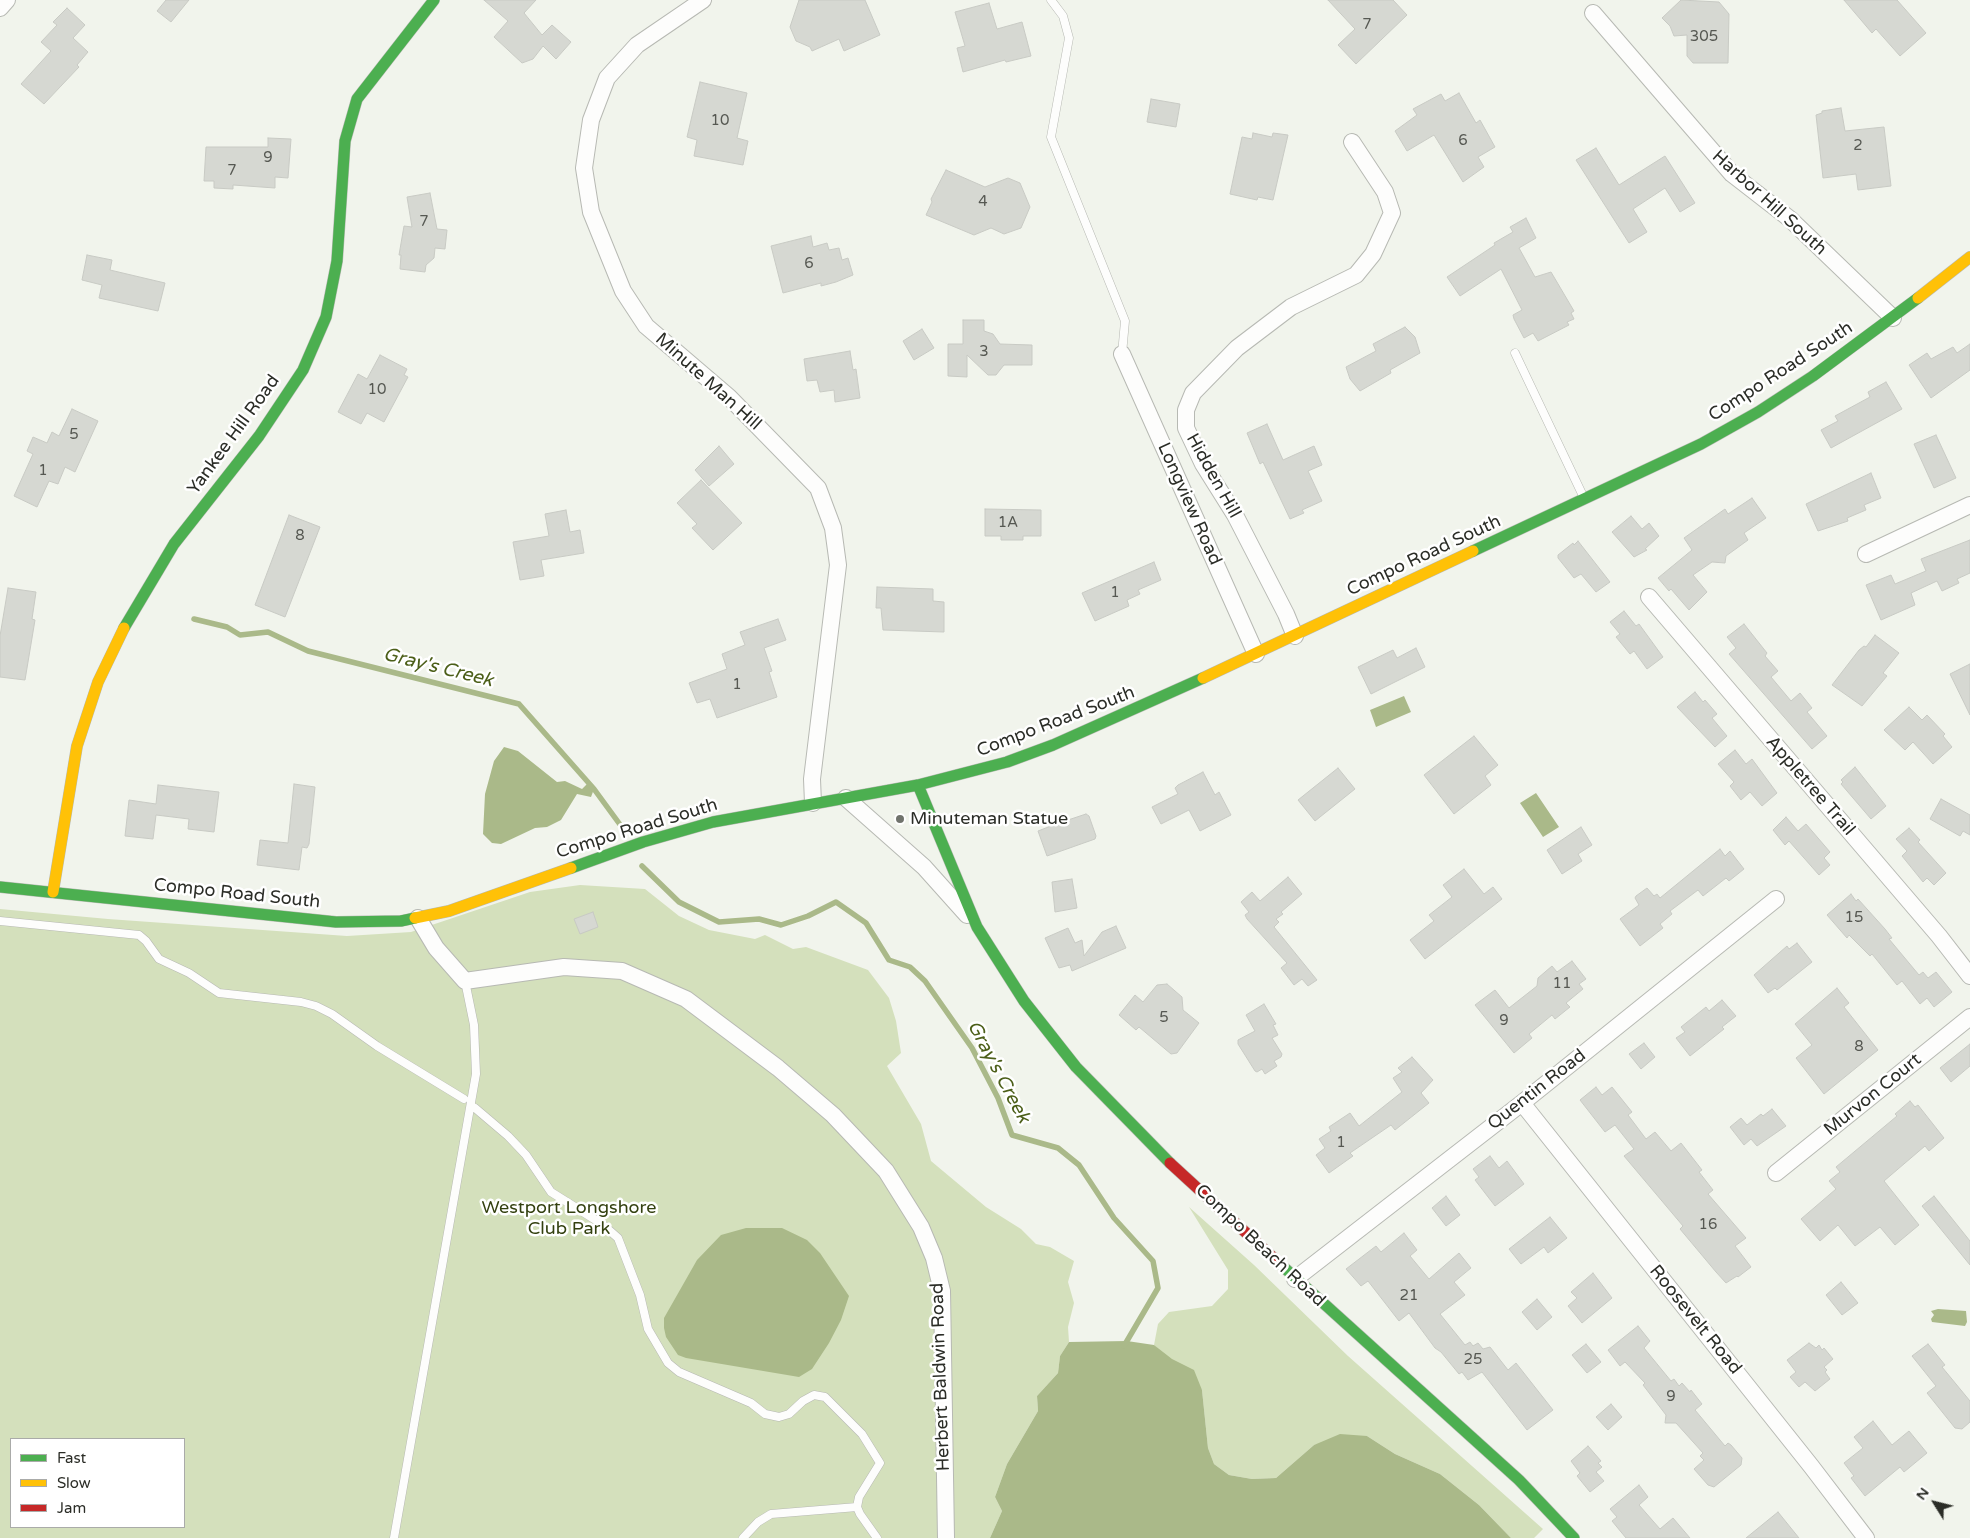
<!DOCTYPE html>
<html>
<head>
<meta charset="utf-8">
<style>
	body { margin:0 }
	#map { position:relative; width:1970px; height:1538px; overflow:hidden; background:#f1f4ec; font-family:"Varela Round",sans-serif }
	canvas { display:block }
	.legend { position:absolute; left:10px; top:1438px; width:175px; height:90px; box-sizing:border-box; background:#fff; border:1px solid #aaaba9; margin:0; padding:6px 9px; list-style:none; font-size:15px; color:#2b2d27 }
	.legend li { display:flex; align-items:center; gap:10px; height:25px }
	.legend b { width:25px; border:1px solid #aaaba9 }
	.north { position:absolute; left:1910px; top:1478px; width:50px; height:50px; -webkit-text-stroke:4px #fff; paint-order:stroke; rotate:306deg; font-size:14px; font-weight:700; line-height:20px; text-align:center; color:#2b2d27 }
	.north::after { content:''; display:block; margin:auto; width:18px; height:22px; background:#2b2d27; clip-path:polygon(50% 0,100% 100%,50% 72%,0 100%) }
</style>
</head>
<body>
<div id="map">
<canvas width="1970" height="1538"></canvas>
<ul class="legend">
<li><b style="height:6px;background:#4caf50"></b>Fast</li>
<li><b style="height:6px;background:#ffc107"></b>Slow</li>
<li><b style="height:6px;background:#c62828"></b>Jam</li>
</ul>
<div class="north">N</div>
</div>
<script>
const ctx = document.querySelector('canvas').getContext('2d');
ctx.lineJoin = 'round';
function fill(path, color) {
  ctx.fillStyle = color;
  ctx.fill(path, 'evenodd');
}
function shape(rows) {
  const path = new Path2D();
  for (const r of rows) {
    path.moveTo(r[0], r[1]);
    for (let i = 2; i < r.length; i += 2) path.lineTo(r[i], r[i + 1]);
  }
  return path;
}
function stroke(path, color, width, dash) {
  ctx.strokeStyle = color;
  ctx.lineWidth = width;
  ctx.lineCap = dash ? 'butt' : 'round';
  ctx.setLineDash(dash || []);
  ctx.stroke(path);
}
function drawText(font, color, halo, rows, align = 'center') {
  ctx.font = font + ' "Varela Round",sans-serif';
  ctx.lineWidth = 5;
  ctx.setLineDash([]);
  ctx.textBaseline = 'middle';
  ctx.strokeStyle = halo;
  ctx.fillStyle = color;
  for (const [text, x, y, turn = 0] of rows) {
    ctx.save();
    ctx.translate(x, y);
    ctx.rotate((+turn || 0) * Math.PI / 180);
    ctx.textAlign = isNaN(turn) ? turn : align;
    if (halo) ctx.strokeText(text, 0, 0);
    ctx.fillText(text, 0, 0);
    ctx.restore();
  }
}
const green = shape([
	[580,885,645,889,679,916,709,930,755,939,765,935,793,949,806,947,868,970,889,998,896,1021,901,1053,887,1066,921,1124,931,1161,986,1207,1021,1229,1036,1244,1050,1247,1074,1261,1068,1282,1074,1303,1068,1327,1069,1342,1060,1356,1058,1373,1037,1396,1038,1411,1007,1464,995,1497,1002,1511,990,1538,0,1538,0,909,108,919,347,936,411,932,530,892],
	[11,1439,184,1439,184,1527,11,1527],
	[1189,1207,1254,1265,1348,1356,1543,1529,1534,1538,1511,1538,1479,1505,1440,1474,1395,1454,1367,1436,1314,1445,1276,1478,1252,1479,1229,1475,1214,1464,1208,1448,1202,1390,1154,1345,1158,1324,1169,1312,1212,1306,1228,1289,1228,1270]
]);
const water = shape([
	[1404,696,1411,712,1376,727,1370,710],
	[504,747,518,751,557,782,565,781,582,789,588,783,594,789,591,797,577,794,561,820,547,827,535,828,501,844,492,843,483,834,485,794,494,761],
	[1536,793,1559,827,1543,837,1520,803],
	[746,1228,782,1228,807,1240,820,1253,849,1296,841,1320,829,1343,812,1369,799,1377,686,1358,678,1355,666,1337,664,1328,664,1318,697,1260,721,1235],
	[1938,1309,1966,1311,1967,1322,1965,1326,1932,1322,1931,1319,1934,1315,1931,1311],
	[1127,1341,1154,1345,1172,1359,1194,1370,1202,1390,1208,1448,1214,1464,1229,1475,1252,1479,1276,1478,1314,1445,1340,1434,1367,1436,1395,1454,1440,1474,1479,1505,1511,1538,990,1538,1002,1511,995,1497,1007,1464,1038,1411,1037,1396,1058,1373,1060,1356,1069,1342]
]);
const stream = shape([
	[194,619,227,627,240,635,268,632,308,651,519,704,594,789,624,830],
	[642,866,679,902,719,922,759,919,781,925,808,916,836,902,866,923,889,960,910,967,925,981,972,1048,998,1098,1012,1135,1058,1148,1079,1165,1114,1218,1153,1261,1158,1288,1124,1346]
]);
const building = shape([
	[166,0,189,0,171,22,157,11,166,0],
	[484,0,536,0,524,13,542,35,552,25,571,42,556,59,543,46,533,59,522,63,494,37,508,21,484,0],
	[799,0,865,0,880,35,844,51,839,39,812,51,810,47,796,41,790,27,799,0],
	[1328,0,1393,0,1407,15,1356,64,1338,45,1355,29,1328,0],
	[1681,0,1719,2,1729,14,1728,63,1693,63,1687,56,1687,35,1674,36,1670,26,1662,18,1681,0],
	[1844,0,1897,0,1926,33,1900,56,1876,29,1872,33,1844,0],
	[989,3,997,29,1022,22,1031,56,1006,62,1005,60,963,72,957,48,965,46,955,12,989,3],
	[67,8,85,25,73,38,88,52,77,65,79,67,44,104,21,84,51,51,41,42,57,25,53,22,67,8],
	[700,82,747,93,737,138,748,141,743,165,694,156,697,140,687,137,700,82],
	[1459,93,1476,123,1480,120,1495,147,1478,157,1484,167,1463,182,1434,135,1407,151,1395,131,1417,115,1413,109,1441,94,1445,101,1459,93],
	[1151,99,1180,104,1176,127,1147,122,1151,99],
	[1841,108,1845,131,1884,127,1891,186,1858,190,1856,174,1823,178,1816,115,1822,113,1822,111,1841,108],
	[1253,133,1272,137,1273,133,1288,135,1273,200,1258,197,1257,200,1230,194,1242,137,1252,139,1253,133],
	[268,138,291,139,288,178,275,177,275,188,233,185,233,189,214,188,214,181,204,181,206,147,268,147,268,138],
	[1596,148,1619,185,1665,156,1695,203,1680,212,1665,188,1633,209,1647,232,1629,243,1576,160,1596,148],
	[946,170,985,187,1008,178,1020,183,1030,207,1021,228,1004,234,991,228,974,235,926,215,932,202,931,199,946,170],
	[430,193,437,229,447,230,445,249,435,248,434,258,426,265,425,272,400,269,401,255,399,255,404,226,412,227,407,197,430,193],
	[1526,218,1536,238,1519,248,1535,277,1551,272,1574,311,1571,313,1574,319,1567,322,1569,325,1538,341,1533,333,1524,338,1514,319,1513,315,1522,310,1501,269,1460,296,1447,277,1495,245,1494,243,1513,232,1510,227,1526,218],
	[811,236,813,247,827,243,829,250,839,248,842,260,848,258,853,275,836,282,821,286,821,283,783,293,771,246,811,236],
	[87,255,112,260,110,270,165,283,158,311,99,298,102,285,82,280,87,255],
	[963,320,984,320,984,331,993,334,1000,344,1032,345,1032,365,1004,365,996,375,988,375,967,355,967,377,948,376,948,344,963,344,963,320],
	[1405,327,1415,337,1420,353,1390,370,1391,373,1360,391,1350,379,1346,367,1376,351,1373,344,1405,327],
	[922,329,934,348,914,360,903,341,922,329],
	[1970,344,1970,370,1931,398,1909,365,1927,353,1931,359,1953,347,1957,353,1970,344],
	[850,351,853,370,856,369,860,398,835,402,834,390,820,392,817,380,807,381,804,359,850,351],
	[380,355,407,369,404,375,408,377,384,422,367,413,361,424,338,412,358,374,367,379,380,355],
	[1886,382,1902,409,1831,448,1821,430,1838,421,1835,416,1870,397,1868,392,1886,382],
	[72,409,98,421,75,472,65,467,58,484,49,481,37,507,14,496,33,454,27,451,33,437,47,443,52,432,59,436,72,409],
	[1267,424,1283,460,1314,446,1322,465,1308,471,1322,501,1302,510,1304,513,1290,519,1263,462,1260,464,1247,433,1267,424],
	[1936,435,1956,478,1934,488,1914,444,1936,435],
	[719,446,734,464,709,486,695,470,719,446],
	[1871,473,1881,498,1864,505,1866,510,1847,518,1848,521,1818,531,1806,504,1871,473],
	[701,480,742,523,713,550,692,528,697,524,677,503,701,480],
	[1752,498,1766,518,1744,533,1748,540,1726,556,1725,563,1712,562,1693,575,1707,592,1689,610,1671,589,1669,591,1658,578,1692,550,1684,538,1725,509,1728,514,1752,498],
	[985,509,1041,510,1041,536,1023,536,1023,540,1001,540,1001,536,985,536,985,509],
	[566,510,570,532,580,530,584,553,541,560,544,576,520,580,513,542,549,536,545,514,566,510],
	[289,515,320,527,285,617,255,605,289,515],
	[1631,516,1642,529,1649,523,1659,536,1645,549,1647,550,1634,557,1612,532,1631,516],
	[1970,540,1970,573,1957,579,1959,583,1942,591,1937,581,1911,593,1915,605,1881,620,1866,585,1891,575,1895,584,1926,571,1921,559,1970,540],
	[1578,541,1610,582,1596,592,1581,574,1574,578,1558,558,1558,555,1573,543,1574,545,1578,541],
	[1154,562,1161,580,1138,590,1140,594,1127,600,1129,606,1095,621,1082,593,1154,562],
	[877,587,933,589,933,601,944,602,944,632,883,630,881,608,876,608,877,587],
	[8,588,36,592,32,619,35,620,25,680,0,677,0,636,8,588],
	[1624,611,1636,626,1639,624,1663,657,1647,669,1634,651,1630,654,1616,637,1620,634,1610,622,1624,611],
	[778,619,786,640,764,648,772,671,769,672,777,697,717,718,710,699,697,703,689,683,727,669,722,654,745,645,740,632,778,619],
	[1744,624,1767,653,1765,656,1778,671,1771,677,1791,701,1800,693,1812,708,1807,712,1827,736,1812,749,1729,654,1736,648,1727,637,1744,624],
	[1875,635,1899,653,1883,673,1887,676,1862,706,1832,685,1859,650,1864,646,1866,647,1875,635],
	[1416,648,1425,667,1371,694,1358,667,1393,650,1397,658,1416,648],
	[1970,664,1970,715,1950,674,1970,664],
	[1695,692,1703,702,1705,700,1717,714,1712,718,1727,736,1715,747,1677,707,1695,692],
	[1909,707,1922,720,1927,715,1945,734,1943,736,1952,747,1933,764,1913,742,1905,750,1884,730,1909,707],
	[1474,736,1498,765,1485,776,1491,785,1454,814,1424,775,1474,736],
	[1735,750,1746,764,1752,759,1777,793,1762,806,1750,792,1741,800,1730,786,1734,782,1718,764,1735,750],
	[1855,767,1886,806,1871,819,1841,784,1843,782,1841,780,1855,767],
	[1338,768,1355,789,1315,821,1298,800,1338,768],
	[1203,772,1215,795,1219,792,1231,815,1200,831,1189,810,1161,824,1152,807,1178,794,1175,788,1178,785,1203,772],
	[294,784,315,787,309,844,307,848,302,847,299,870,257,865,260,840,288,843,294,784],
	[158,785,219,792,214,832,188,829,189,819,156,815,153,839,125,836,129,800,156,804,158,785],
	[1941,799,1970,815,1970,835,1963,831,1960,836,1930,819,1941,799],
	[1086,814,1089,816,1096,836,1095,839,1047,856,1038,831,1051,826,1050,823,1067,817,1068,820,1086,814],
	[1786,817,1798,831,1806,824,1830,852,1824,858,1830,865,1819,875,1789,841,1785,845,1773,830,1786,817],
	[1581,827,1592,845,1578,854,1582,861,1562,874,1547,850,1581,827],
	[1909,828,1920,840,1918,842,1946,873,1934,885,1927,878,1923,882,1902,856,1907,851,1896,839,1909,828],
	[1720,849,1725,856,1730,851,1744,869,1729,881,1726,878,1703,896,1698,890,1670,911,1672,914,1660,924,1663,928,1640,946,1620,919,1639,905,1635,898,1636,896,1647,888,1654,896,1657,894,1660,898,1720,849],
	[1464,869,1484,894,1493,887,1502,899,1425,959,1410,940,1434,921,1429,915,1452,897,1443,885,1464,869],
	[1288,877,1302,894,1281,912,1283,914,1276,919,1279,922,1274,927,1317,980,1308,986,1302,979,1294,985,1281,968,1287,963,1247,919,1245,915,1249,912,1241,902,1252,892,1260,901,1288,877],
	[1072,879,1077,908,1055,912,1052,882,1072,879],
	[1851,894,1856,901,1858,899,1885,929,1892,938,1889,939,1919,975,1923,972,1928,978,1936,972,1952,992,1934,1007,1927,998,1920,1004,1902,981,1897,985,1872,954,1870,956,1849,935,1847,938,1827,915,1851,894],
	[593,912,598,927,580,934,574,919,593,912],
	[1116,926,1126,948,1072,971,1070,965,1059,968,1045,938,1068,928,1075,943,1082,940,1084,956,1102,932,1116,926],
	[1797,943,1812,962,1777,990,1775,988,1768,993,1754,975,1787,946,1789,949,1797,943],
	[1572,961,1586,979,1579,984,1583,989,1566,1003,1570,1007,1555,1019,1552,1015,1529,1034,1532,1038,1514,1053,1475,1005,1495,990,1509,1008,1537,986,1538,978,1552,966,1557,972,1572,961],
	[1167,984,1182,997,1183,1010,1199,1023,1177,1053,1171,1054,1139,1027,1136,1030,1119,1015,1135,995,1143,1002,1157,985,1167,984],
	[1837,988,1849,1003,1844,1007,1878,1050,1824,1094,1796,1058,1812,1045,1795,1024,1837,988],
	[1722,1000,1736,1016,1722,1027,1724,1029,1690,1056,1676,1038,1685,1032,1681,1027,1706,1007,1709,1011,1722,1000],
	[1264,1004,1276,1024,1273,1025,1278,1035,1272,1038,1282,1054,1281,1057,1274,1061,1277,1066,1265,1074,1262,1069,1257,1072,1255,1071,1238,1044,1238,1040,1255,1031,1246,1015,1264,1004],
	[1644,1043,1655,1057,1641,1069,1629,1054,1644,1043],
	[1970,1044,1970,1066,1951,1082,1940,1068,1970,1044],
	[1412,1057,1433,1080,1421,1093,1429,1103,1395,1130,1391,1125,1350,1153,1353,1156,1329,1173,1316,1155,1325,1148,1319,1139,1331,1131,1329,1127,1350,1113,1359,1126,1402,1092,1393,1078,1402,1072,1398,1068,1412,1057],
	[1596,1087,1602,1095,1612,1087,1632,1112,1628,1115,1646,1139,1655,1132,1671,1151,1681,1143,1702,1170,1699,1172,1713,1190,1708,1194,1746,1238,1735,1246,1751,1267,1738,1277,1737,1276,1726,1283,1716,1272,1680,1229,1683,1226,1624,1156,1634,1149,1615,1125,1605,1132,1580,1100,1596,1087],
	[1910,1101,1915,1107,1918,1105,1944,1138,1929,1151,1925,1146,1884,1181,1919,1225,1895,1245,1880,1227,1855,1246,1838,1225,1820,1241,1801,1219,1836,1189,1829,1181,1840,1172,1836,1167,1897,1116,1895,1114,1910,1101],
	[1772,1109,1786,1126,1757,1146,1751,1139,1744,1145,1730,1127,1741,1118,1747,1125,1761,1114,1763,1116,1772,1109],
	[1490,1156,1499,1168,1507,1161,1524,1184,1495,1206,1475,1180,1479,1177,1473,1169,1490,1156],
	[1446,1196,1460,1215,1446,1226,1432,1208,1446,1196],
	[1934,1196,1970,1241,1970,1265,1922,1206,1934,1196],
	[1550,1217,1567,1238,1548,1253,1544,1247,1521,1264,1509,1249,1550,1217],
	[1404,1233,1417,1250,1410,1256,1429,1279,1459,1253,1471,1268,1454,1282,1465,1295,1440,1314,1465,1345,1470,1342,1473,1346,1478,1343,1483,1349,1490,1347,1508,1370,1516,1363,1553,1410,1527,1430,1482,1372,1468,1380,1462,1372,1459,1374,1441,1352,1435,1348,1409,1313,1399,1321,1368,1281,1361,1286,1346,1269,1376,1246,1381,1252,1404,1233],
	[1593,1273,1612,1298,1582,1323,1568,1306,1577,1298,1571,1292,1593,1273],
	[1841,1282,1858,1303,1842,1315,1826,1295,1841,1282],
	[1537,1299,1552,1317,1537,1330,1522,1312,1537,1299],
	[1638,1326,1650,1341,1644,1348,1671,1381,1674,1379,1679,1386,1682,1383,1690,1392,1691,1390,1702,1404,1695,1410,1725,1446,1728,1443,1731,1445,1742,1458,1741,1465,1714,1487,1708,1485,1694,1469,1704,1460,1700,1456,1703,1453,1676,1423,1665,1423,1666,1415,1643,1385,1645,1383,1625,1362,1620,1366,1608,1350,1638,1326],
	[1809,1343,1816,1348,1819,1345,1822,1350,1824,1348,1833,1359,1824,1367,1827,1370,1825,1372,1830,1379,1815,1391,1805,1382,1799,1387,1790,1377,1796,1372,1787,1360,1809,1343],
	[1586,1344,1601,1362,1587,1373,1572,1355,1586,1344],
	[1928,1344,1945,1365,1942,1367,1970,1401,1970,1422,1962,1429,1955,1428,1927,1393,1936,1386,1912,1356,1928,1344],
	[1611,1404,1622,1417,1608,1430,1596,1417,1611,1404],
	[1873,1421,1892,1445,1909,1431,1927,1453,1904,1472,1900,1467,1865,1496,1851,1478,1854,1476,1844,1463,1863,1448,1854,1437,1873,1421],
	[1588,1446,1601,1461,1598,1463,1602,1467,1596,1472,1604,1481,1590,1492,1577,1476,1580,1473,1571,1461,1588,1446],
	[1639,1485,1648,1497,1639,1505,1660,1529,1673,1518,1690,1538,1626,1538,1612,1521,1617,1517,1610,1509,1639,1485],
	[1778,1512,1799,1538,1746,1538,1778,1512]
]);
const lane = shape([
	[1051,0,1063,16,1069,38,1051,137,1125,321,1122,354],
	[1515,353,1584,498],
	[0,921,139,935,146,941,159,959,189,973,219,993,301,1002,316,1006,332,1014,377,1046,464,1099],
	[475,1108,508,1136,526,1155,551,1192,602,1224,618,1238,640,1295,648,1329,668,1363,679,1372,751,1403,765,1414,779,1417,789,1414,803,1401,814,1395,825,1397,862,1434,880,1463,859,1497,857,1507,860,1514,877,1538],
	[394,1538,476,1074,474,1025,465,981],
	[743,1538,758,1522,771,1514,857,1507]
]);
const street = shape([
	[703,0,637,45,607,78,591,120,584,168,591,212,623,291,646,326,729,397,818,488,833,528,838,565,812,779,813,803],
	[0,8,7,0],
	[1593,13,1732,174,1790,219,1893,318],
	[1122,354,1256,654],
	[1866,554,1970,505],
	[1649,597,1939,936,1970,976],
	[1295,636,1286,614,1235,515,1203,464,1186,428,1186,410,1193,393,1237,348,1291,307,1356,275,1373,254,1392,213,1385,192,1352,142],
	[846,798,924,867,967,915],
	[418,918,436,948,465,981,564,967,622,971,686,999,778,1068,833,1115,886,1171,921,1227,934,1258,942,1291,946,1538],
	[1522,1103,1811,1466,1866,1538],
	[1776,1173,1970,1017],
	[1295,1279,1522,1103,1776,899]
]);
const fast = shape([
	[1473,551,1701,444,1758,412,1813,376,1918,298],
	[124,628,174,544,259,436,303,370,326,317,337,261,345,141,357,99,434,0],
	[918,785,977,927,1024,1001,1076,1067,1170,1163],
	[571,868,643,842,713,822,918,785,1007,762,1053,745,1203,678],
	[0,887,336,922,401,921,415,918],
	[1279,1263,1519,1480,1574,1538]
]);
const slow = shape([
	[1918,298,1970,257],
	[1203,678,1473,551],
	[53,892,77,746,98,682,124,628],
	[415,918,449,911,571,868]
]);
const jam = shape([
	[1170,1163,1279,1263]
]);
const markers = [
	[900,819,5,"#70736c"]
];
const numberNames = [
	["7",1367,25],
	["305",1704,37],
	["10",720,121],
	["6",1463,141],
	["2",1858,146],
	["9",268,158],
	["7",232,171],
	["4",983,202],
	["7",424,222],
	["6",809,264],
	["3",984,352],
	["10",377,390],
	["5",74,435],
	["1",43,471],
	["1A",1008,523],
	["8",300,536],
	["1",1115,593],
	["1",737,685],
	["15",1854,918],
	["11",1562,984],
	["5",1164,1018],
	["9",1504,1021],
	["8",1859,1047],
	["1",1341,1143],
	["16",1708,1225],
	["21",1409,1296],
	["25",1473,1360],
	["9",1671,1397]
];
const streetNames = [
	["Harbor Hill South",1769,203,42],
	["Compo Road South",1781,372,-33],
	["Minute Man Hill",708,382,42],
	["Yankee Hill Road",234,435,-54],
	["Hidden Hill",1213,476,61],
	["Longview Road",1189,504,66],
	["Compo Road South",1424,556,-25],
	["Compo Road South",1056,722,-21],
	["Appletree Trail",1810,786,49],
	["Compo Road South",637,829,-17],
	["Compo Road South",237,894,6],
	["Quentin Road",1537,1090,-38],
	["Murvon Court",1873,1095,-39],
	["Compo Beach Road",1260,1246,43],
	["Roosevelt Road",1695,1320,51],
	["Herbert Baldwin Road",941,1377,-92]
];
const poiNames = [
	["Minuteman Statue",910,819]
];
const parkNames = [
	["Westport Longshore",569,1208],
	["Club Park",569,1229]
];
const waterNames = [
	["Gray's Creek",438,668,14],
	["Gray's Creek",998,1072,62]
];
fill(green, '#d4e0bc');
fill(water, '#aab989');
stroke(stream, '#aab989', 5.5);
fill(building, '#d6d8d2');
stroke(building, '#c8cac4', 1);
stroke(lane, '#b7b9b3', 9);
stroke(street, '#b7b9b3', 18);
stroke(fast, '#b7b9b3', 12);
stroke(slow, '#b7b9b3', 12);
stroke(jam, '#b7b9b3', 12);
stroke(lane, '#fdfdfc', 8);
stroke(street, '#fdfdfc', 16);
stroke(fast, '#4caf50', 11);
stroke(slow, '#ffc107', 11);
stroke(jam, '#c62828', 11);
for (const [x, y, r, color] of markers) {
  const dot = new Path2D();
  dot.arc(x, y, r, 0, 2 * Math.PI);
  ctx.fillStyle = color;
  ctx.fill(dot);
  stroke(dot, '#fff', 2);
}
drawText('15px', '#565852', null, numberNames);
drawText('18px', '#2b2d27', '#fff', streetNames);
drawText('18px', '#2b2d27', '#fff', poiNames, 'left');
drawText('18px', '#33400f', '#fff', parkNames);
drawText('italic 19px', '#4c5f19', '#fff', waterNames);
</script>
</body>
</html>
